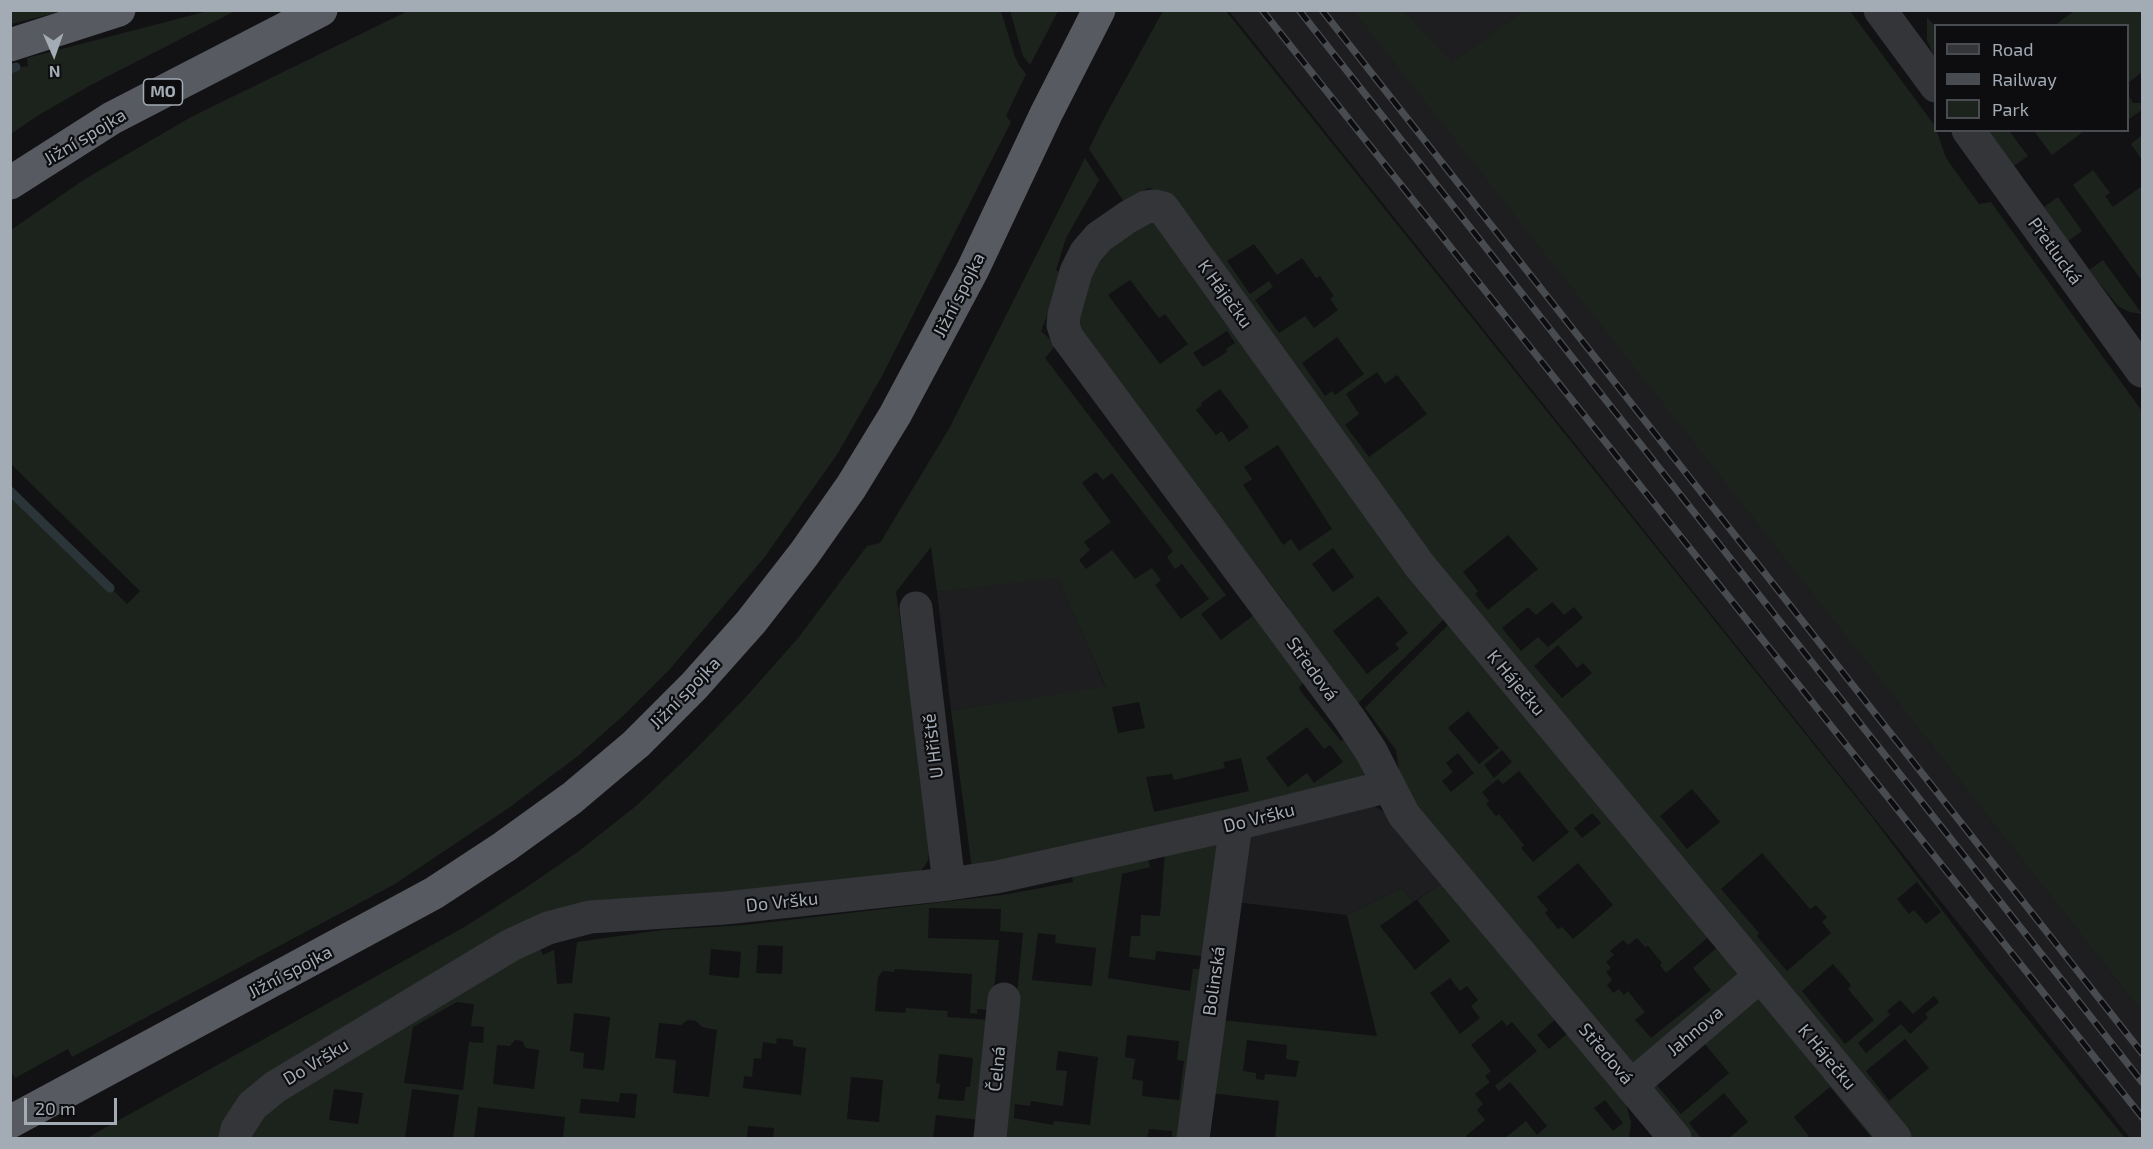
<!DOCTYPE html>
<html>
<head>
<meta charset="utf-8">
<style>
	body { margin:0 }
	#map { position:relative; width:2153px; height:1149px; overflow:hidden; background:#121214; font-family:"Exo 2",sans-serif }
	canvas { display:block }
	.frame { position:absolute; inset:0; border:12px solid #a3abb4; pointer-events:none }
	.legend { position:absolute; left:1934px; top:24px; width:195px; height:108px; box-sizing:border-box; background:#0d0d0f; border:2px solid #494c51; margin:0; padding:8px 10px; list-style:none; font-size:18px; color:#a3abb4 }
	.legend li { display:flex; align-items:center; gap:12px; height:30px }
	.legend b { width:30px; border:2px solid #494c51 }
	.north { position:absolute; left:24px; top:24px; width:60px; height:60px; -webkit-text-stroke:4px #0d0d0f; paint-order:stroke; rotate:178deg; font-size:16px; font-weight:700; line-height:24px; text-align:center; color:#a3abb4 }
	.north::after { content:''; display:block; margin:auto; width:21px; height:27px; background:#a3abb4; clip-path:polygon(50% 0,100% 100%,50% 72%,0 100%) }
	.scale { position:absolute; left:24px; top:1098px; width:93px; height:27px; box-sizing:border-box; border:3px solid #a3abb4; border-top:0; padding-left:8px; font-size:18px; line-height:21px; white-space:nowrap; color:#a3abb4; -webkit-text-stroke:4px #0d0d0f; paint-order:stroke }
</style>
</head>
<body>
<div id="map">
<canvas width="2153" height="1149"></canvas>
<div class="frame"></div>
<ul class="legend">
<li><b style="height:8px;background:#333539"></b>Road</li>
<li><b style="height:8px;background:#484b4f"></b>Railway</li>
<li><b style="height:16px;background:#1c231c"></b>Park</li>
</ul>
<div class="north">N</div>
<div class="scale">20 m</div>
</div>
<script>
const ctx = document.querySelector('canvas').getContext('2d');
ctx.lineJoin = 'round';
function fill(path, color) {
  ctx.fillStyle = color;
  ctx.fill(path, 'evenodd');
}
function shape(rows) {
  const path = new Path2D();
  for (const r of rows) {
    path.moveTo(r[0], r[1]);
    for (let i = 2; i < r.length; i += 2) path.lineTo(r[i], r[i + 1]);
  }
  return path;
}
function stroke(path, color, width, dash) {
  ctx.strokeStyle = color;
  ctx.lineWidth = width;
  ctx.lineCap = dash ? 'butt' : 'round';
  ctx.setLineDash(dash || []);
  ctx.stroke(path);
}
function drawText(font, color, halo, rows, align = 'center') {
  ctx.font = font + ' "Exo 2",sans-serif';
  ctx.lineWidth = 4.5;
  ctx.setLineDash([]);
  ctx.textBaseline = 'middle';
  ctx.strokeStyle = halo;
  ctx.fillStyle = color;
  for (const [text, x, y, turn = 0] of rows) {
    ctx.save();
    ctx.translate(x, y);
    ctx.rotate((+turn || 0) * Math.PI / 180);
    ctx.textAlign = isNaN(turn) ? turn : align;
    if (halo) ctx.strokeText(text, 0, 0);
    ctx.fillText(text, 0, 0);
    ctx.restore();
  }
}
const built = shape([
	[1229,11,1355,11,2142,1012,2142,1138,2130,1138],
	[1404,11,1524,11,1452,64],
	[1058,577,1106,688,951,710,937,592],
	[1374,806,1387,813,1443,882,1413,902,1401,888,1347,915,1234,902,1241,836]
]);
const green = shape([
	[410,10,1001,11,1015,57,1019,65,1026,74,1006,116,1011,122,882,376,838,453,764,558,670,669,625,714,579,755,510,807,395,884,72,1057,68,1049,15,1078,10,1070,11,488,127,604,140,591,11,464,11,230,85,179,191,117],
	[11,11,64,11,11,24],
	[208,11,235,11,91,85,37,116,11,134,11,69,28,66,27,58],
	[1010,11,1058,11,1030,65,1023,56],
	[1163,11,1226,11,1872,817,1979,959,2125,1138,1912,1138,1478,619,1159,192,1150,188,1146,189,1124,202,1089,149,1102,122],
	[1254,244,1277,275,1302,258,1316,278,1320,276,1334,296,1330,299,1338,310,1314,328,1305,316,1279,333,1255,300,1273,287,1269,281,1250,294,1227,261],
	[1337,337,1364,374,1335,395,1332,391,1325,396,1302,363],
	[1377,372,1385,384,1397,375,1427,414,1369,457,1345,425,1359,414,1346,394],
	[1508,535,1538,569,1488,610,1475,594,1478,591,1463,572],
	[1552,602,1564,615,1574,607,1583,618,1548,647,1538,637,1521,651,1502,628,1528,607,1536,615],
	[1558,645,1577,668,1583,663,1592,673,1562,698,1534,666],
	[1692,789,1720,822,1687,849,1660,816],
	[1762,853,1810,909,1816,905,1827,917,1822,922,1831,933,1787,971,1757,936,1759,933,1721,889],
	[1917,882,1941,912,1926,924,1914,910,1909,914,1897,899],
	[1833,964,1851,985,1848,989,1874,1020,1845,1044,1802,991],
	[1934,996,1939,1002,1925,1014,1928,1018,1910,1034,1901,1024,1866,1053,1858,1043,1890,1015,1887,1011,1900,1000,1913,1014],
	[1905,1039,1929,1068,1889,1101,1866,1071],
	[1354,11,1404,11,1452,63,1524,11,1850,11,1935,126,1946,158,1979,204,1991,202,2142,411,2142,1012],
	[2072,11,2142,11,2142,72,2128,83,2128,26,2055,25,2073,12],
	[1927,17,1935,26,1935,58,1927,40],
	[2128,95,2133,103,2142,103,2142,110,2129,119],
	[1988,131,2009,131,2028,156,2014,166],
	[2034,131,2084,131,2052,155],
	[2142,135,2142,160,2131,144],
	[1085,158,1099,180,1066,238,1056,270,1063,274,1041,331,1056,345,1045,358,1226,595,1201,614,1221,640,1259,611,1308,676,1299,688,1302,693,1341,741,1347,737,1365,769,1363,777,1359,782,972,869,951,710,1106,687,1058,578,937,592,931,547,896,592,931,837,928,861,921,871,915,874,583,906,222,1138,87,1138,466,926,524,889,579,851,636,806,691,754,745,698,799,637,867,546,880,543,950,427],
	[1096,472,1103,480,1112,473,1173,551,1167,557,1175,569,1182,564,1209,599,1181,619,1155,585,1161,580,1152,568,1135,579,1112,550,1086,569,1079,560,1090,550,1084,542,1111,522,1082,483],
	[1139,702,1145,728,1118,733,1112,707],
	[1307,727,1324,749,1330,745,1343,762,1314,783,1307,773,1288,787,1266,758],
	[1241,758,1249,791,1154,812,1146,777,1172,774,1174,780,1225,768,1223,762],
	[2093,170,2110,193,2105,196,2113,207,2142,186,2142,281,2073,185],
	[2058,197,2082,231,2068,241,2044,207],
	[1157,219,1445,618,1353,708,1283,614,1289,608,1083,337,1078,325,1092,269,1112,246],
	[1130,280,1159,318,1165,314,1188,344,1160,364,1108,295],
	[1227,331,1235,343,1226,349,1227,352,1203,367,1193,353],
	[1220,389,1249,427,1229,442,1222,431,1216,435,1196,410,1202,405,1201,403],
	[1278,445,1332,529,1299,551,1291,539,1283,545,1243,485,1252,479,1244,467],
	[1333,548,1354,577,1333,592,1312,564],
	[1378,596,1408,633,1395,644,1399,649,1367,674,1333,631],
	[2103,260,2142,314,2129,312,2118,306,2089,270],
	[1450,623,1711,935,1666,973,1660,965,1662,963,1648,946,1645,947,1637,938,1628,945,1623,940,1610,951,1614,955,1606,962,1611,968,1606,972,1612,980,1607,985,1613,993,1619,989,1624,995,1628,991,1634,999,1645,1012,1635,1020,1651,1038,1711,990,1693,968,1720,945,1745,974,1631,1070,1420,818,1400,777,1396,750,1365,708],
	[1468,711,1499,748,1479,764,1448,728],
	[1502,750,1512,762,1494,778,1484,765],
	[1458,753,1474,773,1451,792,1442,781,1453,772,1446,763],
	[1519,771,1569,832,1533,862,1521,848,1524,845,1499,814,1496,816,1486,804,1489,801,1482,792,1498,779,1503,784],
	[1592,813,1601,823,1582,838,1574,828],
	[1578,863,1613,905,1573,939,1562,927,1558,929,1545,913,1548,910,1537,897],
	[1219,845,1181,1138,1172,1138,1172,1131,1149,1129,1147,1138,1003,1138,1023,933,1000,931,1001,909,929,908,928,938,999,940,992,1010,977,1009,977,1014,970,1013,972,974,895,969,894,972,883,971,878,977,875,1011,905,1013,906,1008,948,1011,947,1017,991,1020,980,1120,936,1115,933,1138,773,1138,774,1128,748,1126,747,1138,563,1138,565,1117,478,1107,474,1138,453,1138,459,1095,412,1089,405,1138,247,1138,262,1112,538,944,543,955,554,950,557,984,572,983,577,942,662,930,746,925,1003,895,1073,882,1071,871,1147,855,1150,867,1122,874,1108,978,1190,991,1193,969,1200,969,1202,956,1156,951,1155,960,1129,957,1131,936,1140,936,1141,915,1160,916,1165,850],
	[1038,933,1056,935,1055,943,1096,948,1092,986,1032,980],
	[758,945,783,946,782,974,756,973],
	[711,949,741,952,739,978,709,975],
	[457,1002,474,1004,471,1026,484,1027,483,1043,469,1042,463,1090,404,1083,413,1027],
	[574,1013,610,1017,604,1070,583,1068,584,1053,570,1051],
	[688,1020,696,1021,702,1027,717,1030,709,1097,673,1093,676,1060,655,1058,659,1023,681,1025],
	[1127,1035,1179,1041,1177,1060,1184,1061,1179,1100,1142,1096,1143,1081,1132,1079,1135,1059,1125,1057],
	[777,1038,793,1040,793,1046,806,1048,801,1095,743,1088,744,1076,752,1077,754,1058,761,1059,763,1042,776,1044],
	[515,1040,522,1041,526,1048,539,1050,534,1089,493,1084,497,1045,510,1046],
	[1058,1051,1098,1057,1090,1125,1054,1121,1053,1125,1014,1118,1015,1104,1030,1106,1031,1101,1063,1106,1067,1071,1056,1070],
	[939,1054,973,1058,970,1087,966,1087,964,1101,938,1099,940,1084,936,1083],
	[851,1077,883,1080,879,1122,847,1119],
	[334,1089,363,1093,358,1124,329,1120],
	[620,1093,637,1094,635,1118,579,1113,581,1099,619,1102],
	[1443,882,1557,1018,1537,1035,1549,1049,1569,1032,1626,1104,1631,1122,1629,1138,1505,1138,1526,1121,1537,1135,1547,1126,1510,1082,1499,1091,1495,1086,1537,1051,1512,1022,1507,1026,1502,1020,1471,1045,1491,1071,1485,1076,1490,1082,1475,1094,1483,1104,1477,1110,1485,1120,1466,1136,1467,1138,1275,1138,1279,1101,1210,1093,1220,1020,1377,1036,1347,915,1401,888,1413,902,1380,926,1415,970,1450,941,1417,900],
	[1450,978,1460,991,1467,986,1478,1000,1471,1006,1480,1018,1460,1034,1430,993],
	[1247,1040,1287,1045,1286,1059,1299,1061,1296,1077,1265,1074,1264,1080,1256,1079,1256,1073,1243,1071],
	[1605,1100,1623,1123,1613,1131,1594,1108],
	[1760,993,1882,1138,1870,1138,1871,1137,1830,1087,1794,1117,1808,1135,1807,1138,1729,1138,1748,1122,1724,1093,1689,1123,1701,1138,1689,1138,1646,1088],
	[1704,1043,1729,1073,1681,1114,1656,1084]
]);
const stream = shape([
	[10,69,16,67],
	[10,491,110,588]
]);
const minor = shape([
	[916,608,949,884],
	[1632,1085,1759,977],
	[235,1138,237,1129,252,1106,275,1087,511,945,548,928,590,917,725,908,949,884,997,877,1236,824,1389,786],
	[990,1138,1004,999],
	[1193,1138,1236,824],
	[1675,1138,1404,815,1371,751,1349,718,1067,337,1063,325,1064,315,1076,272,1086,252,1099,237,1128,217,1146,207,1155,206,1163,208,1420,566,1895,1138]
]);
const tertiary = shape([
	[1880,10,1936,86],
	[1968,130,2142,371]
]);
const trunk = shape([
	[10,45,119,10],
	[10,183,112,118,321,10],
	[10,1122,434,893,504,847,572,798,636,744,694,686,751,622,804,554,851,487,895,415,973,269,1046,114,1099,10]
]);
const rail = shape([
	[1262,10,2142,1117],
	[1299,10,2142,1082],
	[1322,10,2142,1053]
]);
const shields = [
	[163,92,39]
];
const shieldNames = [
	["MO",163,92]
];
const streetNames = [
	["Jižní spojka",85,137,-31],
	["Přetlucká",2055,251,54],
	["K Háječku",1225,294,54],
	["Jižní spojka",959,295,-63],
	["Středová",1312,669,54],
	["K Háječku",1516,683,50],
	["Jižní spojka",685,693,-46],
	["U Hřiště",933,746,-97],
	["Do Vršku",1259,818,-14],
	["Do Vršku",782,902,-6],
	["Jižní spojka",290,972,-28],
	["Bolinská",1214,981,-82],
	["Jahnova",1695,1031,-40],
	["Středová",1606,1054,50],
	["K Háječku",1827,1057,50],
	["Do Vršku",316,1062,-31],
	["Čelná",997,1069,-84]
];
fill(built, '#1e1e21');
fill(green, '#1c231c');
stroke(stream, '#2b3539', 9);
stroke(minor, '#333539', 33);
stroke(tertiary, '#333539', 33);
stroke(trunk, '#575a60', 33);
stroke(rail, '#484b4f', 7);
stroke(rail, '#0d0d0f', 4.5, [14]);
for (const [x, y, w] of shields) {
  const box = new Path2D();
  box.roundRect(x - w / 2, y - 13, w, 26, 4.5);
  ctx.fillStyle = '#0d0d0f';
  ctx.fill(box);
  stroke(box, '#a3abb4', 1.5);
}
drawText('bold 16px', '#a3abb4', null, shieldNames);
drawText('18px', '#a3abb4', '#0d0d0f', streetNames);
</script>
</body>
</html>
